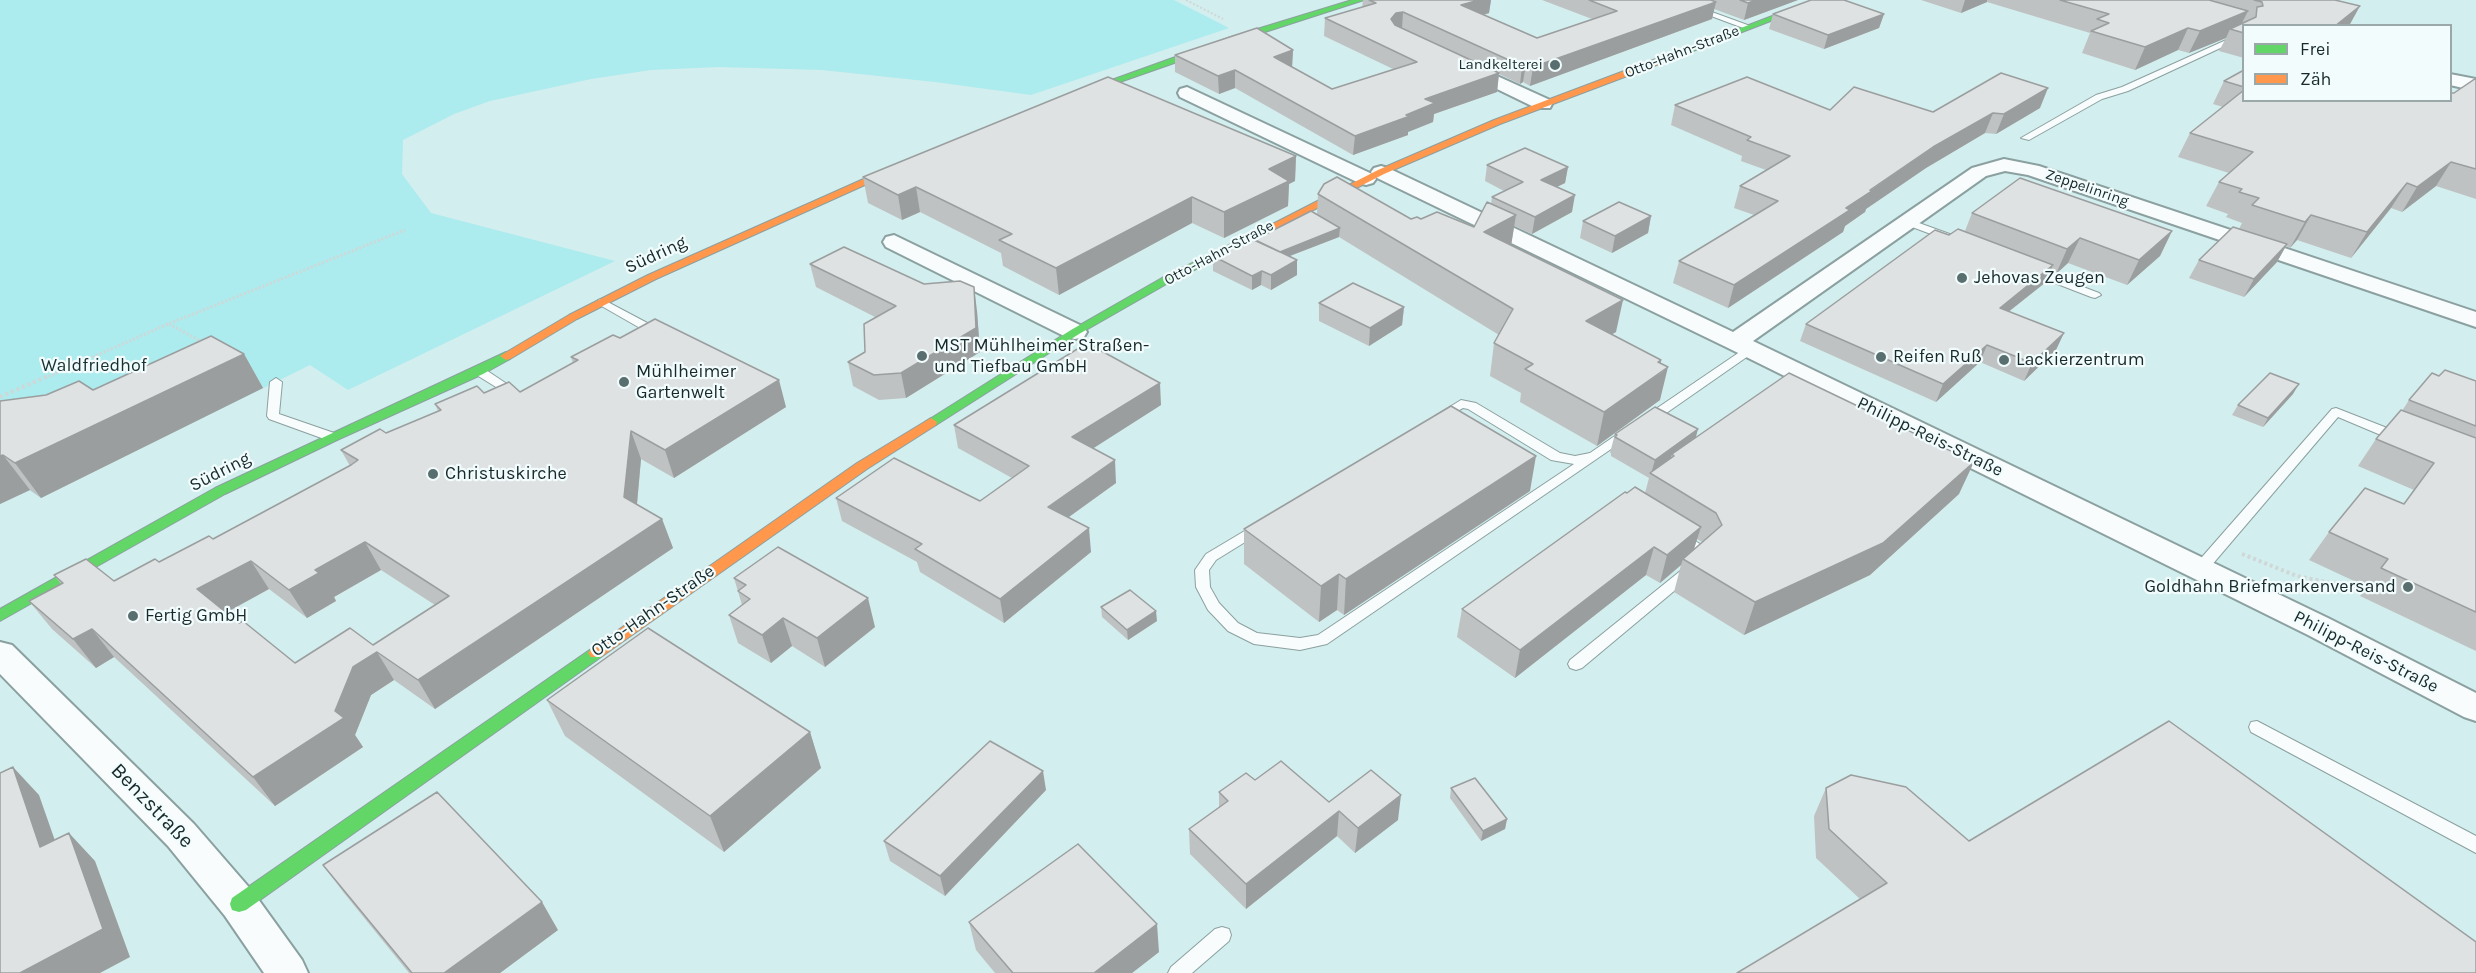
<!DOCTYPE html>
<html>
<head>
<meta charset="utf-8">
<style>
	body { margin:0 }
	#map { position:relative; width:2476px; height:973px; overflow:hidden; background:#d3eeee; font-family:Karla,sans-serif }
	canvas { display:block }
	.legend { position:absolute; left:2242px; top:24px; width:210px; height:78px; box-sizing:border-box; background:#f3fcfd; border:2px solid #9ba8a9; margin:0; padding:8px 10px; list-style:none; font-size:18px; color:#172a2b }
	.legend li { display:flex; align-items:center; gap:12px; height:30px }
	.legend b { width:30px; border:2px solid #9ba8a9 }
</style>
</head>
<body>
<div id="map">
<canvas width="2476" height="973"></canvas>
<ul class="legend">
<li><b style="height:8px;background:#63d668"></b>Frei</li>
<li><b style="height:8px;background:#ff974d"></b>Zäh</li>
</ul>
</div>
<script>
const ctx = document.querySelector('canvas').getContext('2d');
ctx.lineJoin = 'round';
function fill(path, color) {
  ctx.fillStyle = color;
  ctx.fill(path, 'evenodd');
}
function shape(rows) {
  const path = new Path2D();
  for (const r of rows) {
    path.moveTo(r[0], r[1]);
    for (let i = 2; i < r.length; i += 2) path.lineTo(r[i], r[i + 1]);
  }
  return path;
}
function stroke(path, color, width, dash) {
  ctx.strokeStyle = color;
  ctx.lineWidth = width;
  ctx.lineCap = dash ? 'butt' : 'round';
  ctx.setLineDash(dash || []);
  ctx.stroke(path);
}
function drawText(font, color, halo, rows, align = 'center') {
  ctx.font = font + ' Karla,sans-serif';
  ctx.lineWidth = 4.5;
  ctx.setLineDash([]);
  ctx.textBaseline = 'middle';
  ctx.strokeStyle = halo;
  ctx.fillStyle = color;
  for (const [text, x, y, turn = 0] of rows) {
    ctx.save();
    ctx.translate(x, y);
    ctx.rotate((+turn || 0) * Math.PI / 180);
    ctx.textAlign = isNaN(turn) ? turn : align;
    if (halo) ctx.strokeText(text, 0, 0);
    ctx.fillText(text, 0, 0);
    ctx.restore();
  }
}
const green = shape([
	[0,0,1174,0,1229,28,1031,95,935,82,822,70,719,67,651,70,591,79,490,101,454,114,403,140,402,174,431,213,615,261,348,390,310,365,41,498,29,490,0,504]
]);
const pathFar2 = shape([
	[1186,0,1223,19]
]);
const pathFar1 = shape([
	[169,324,204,343],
	[45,378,168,324,405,230]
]);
const path = shape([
	[0,397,48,376],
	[2242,554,2297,576,2350,587]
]);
const lane = shape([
	[1668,0,1679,0,1753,27,1746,29,1668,0],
	[2244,32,2244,37,2128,91,2102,99,2029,140,2021,138,2096,95,2122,87,2244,32],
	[1908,219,1955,236,1956,238,1955,240,1947,240,1904,224,1903,222,1908,219],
	[2033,268,2099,293,2101,295,2095,298,2091,297,2029,273,2028,271,2033,268],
	[602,299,653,326,655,328,641,336,633,336,631,334,633,332,640,328,598,304,598,300,602,299],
	[1750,345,1754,346,1756,349,1754,352,1652,423,1644,423,1642,420,1644,417,1750,345],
	[479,367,483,368,522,394,516,398,512,397,475,374,473,371,475,368,479,367],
	[276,378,282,382,279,414,337,434,338,437,337,440,327,440,269,419,267,416,270,382,276,378],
	[1461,400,1476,403,1560,453,1575,456,1590,453,1622,431,1627,430,1633,434,1327,644,1300,650,1254,644,1228,631,1208,610,1196,587,1195,570,1206,554,1258,523,1265,528,1263,531,1216,560,1209,570,1210,587,1219,603,1238,623,1257,633,1300,638,1318,635,1574,464,1551,460,1468,409,1463,408,1441,420,1435,416,1461,400],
	[2336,408,2405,435,2406,438,2405,441,2395,441,2338,417,2205,573,2195,573,2193,569,2195,565,2332,409,2336,408],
	[1680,532,1705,547,1710,557,1704,566,1582,668,1576,670,1570,668,1568,664,1570,660,1694,560,1696,557,1694,553,1673,537,1680,532],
	[2257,721,2476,836,2476,853,2251,732,2249,727,2251,722,2257,721],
	[1222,927,1229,929,1231,935,1229,941,1192,973,1168,973,1171,967,1215,929,1222,927]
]);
const street = shape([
	[1464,61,1550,100,1552,104,1550,108,1536,108,1458,70,1455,66,1458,62,1464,61],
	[2450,74,2476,79,2476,91,2450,85,2450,74],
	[1187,87,1372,174,1371,172,1374,168,1381,166,1388,168,1733,332,1972,168,2004,159,2039,166,2476,312,2476,327,2028,175,2005,171,1986,176,1753,341,2330,619,2476,693,2476,721,2464,717,2308,635,1726,347,1375,177,1376,179,1373,183,1366,185,1359,183,1180,97,1178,93,1180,89,1187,87],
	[894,235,1084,327,1087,332,1084,337,1075,339,1066,337,886,247,883,242,886,237,894,235],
	[0,642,12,645,194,824,253,892,302,960,308,973,264,973,225,916,168,846,0,674,0,642]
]);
const fast = shape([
	[1352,0,1364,0,1237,41,1077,97,1070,95,1231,37,1352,0],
	[1814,0,1825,0,1667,61,1660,59,1814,0],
	[1266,227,1271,230,1270,232,1170,282,1079,334,936,425,931,426,925,422,1071,330,1162,278,1266,227],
	[506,352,510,353,512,356,510,359,483,374,337,440,225,494,0,621,0,609,215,488,506,352],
	[596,647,601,649,604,653,601,657,246,910,239,912,232,910,230,904,232,898,591,649,596,647]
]);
const slow = shape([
	[1664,56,1668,59,1667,61,1500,124,1384,174,1270,232,1266,233,1261,230,1378,170,1494,120,1664,56],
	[904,161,907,162,907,166,656,279,577,319,510,359,506,360,500,356,569,315,648,275,904,161],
	[931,418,937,422,936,425,867,469,601,657,591,657,588,653,591,649,857,463,931,418]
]);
const wall = shape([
	[1363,0,1491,0,1489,13,1484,15,1537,38,1592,19,1542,0,1798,0,1744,20,1714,9,1712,19,1530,86,1523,82,1520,84,1499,74,1497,92,1434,114,1433,122,1408,132,1408,135,1353,155,1235,88,1219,94,1175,72,1175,55,1293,50,1292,67,1332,89,1393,69,1324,36,1325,18,1362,8],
	[1921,0,2335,0,2244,26,2244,58,2219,51,2226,38,2189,53,2178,50,2135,70,2082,53,2090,33,1987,2,1961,13],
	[1773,14,1884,14,1879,28,1824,49,1769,29],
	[2244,70,2244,100,2454,93,2476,78,2476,199,2436,186,2402,212,2391,208,2351,258,2297,240,2290,248,2286,246,2277,262,2244,297,2189,278,2199,260,2239,229,2242,223,2226,217,2228,214,2206,206,2219,182,2229,173,2178,157,2190,133,2223,107,2213,104,2224,81],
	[1675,105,1933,112,2040,108,1996,134,1985,133,1926,168,1866,209,1865,212,1845,226,1843,232,1728,308,1673,283,1679,261,1754,215,1734,208,1740,186,1766,170,1741,161,1742,156,1671,125],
	[1296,156,1295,181,1289,184,1288,206,1224,238,1192,223,1059,295,1003,266,1001,253,920,212,902,220,868,203,863,177],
	[1487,165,1568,167,1565,183,1557,187,1572,212,1532,234,1514,226,1511,246,1616,332,1611,334,1661,360,1660,400,1597,446,1520,402,1521,393,1490,376,1494,343,1499,335,1339,237,1290,256,1297,260,1297,275,1271,290,1261,285,1252,290,1213,271,1213,256,1317,215,1318,194,1411,219,1421,219,1474,227,1491,204,1492,197,1504,191,1485,181],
	[1972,213,2172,231,2160,256,2127,285,2068,263,2056,274,2050,272,2046,282,2009,311,2056,350,2024,381,1980,362,1936,402,1800,341,1806,324,1949,235,1965,231],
	[1651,216,1648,233,1612,253,1580,238,1583,221],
	[810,264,977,311,980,352,906,398,879,400,853,386,848,362,865,352,875,317,816,287],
	[1319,303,1404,307,1402,325,1369,346,1319,321],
	[620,338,786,407,674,478,641,459,637,505,662,519,673,548,435,709,394,680,371,695,355,735,363,747,275,806,114,657,96,668,52,629,29,601,61,584,54,575,114,581,213,539,350,466,341,450,386,433,438,411,435,404,484,393,520,392,573,363,571,357],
	[381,570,435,605,373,645,295,663,226,613,269,589,307,618,336,601,334,597],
	[244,354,263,388,41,498,30,490,0,504,0,401,93,390],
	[2439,376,2476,381,2476,651,2360,596,2367,587,2309,560,2329,532,2404,504,2414,490,2358,466,2376,439,2402,411,2409,400],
	[2293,394,2263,427,2232,415,2238,405],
	[1161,405,1093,448,1116,483,1068,517,1091,552,1004,623,920,572,917,562,842,521,836,498,980,501,1012,478,958,448,954,425],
	[1698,429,1695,438,1959,494,1870,575,1744,635,1674,592,1681,565,1660,583,1646,575,1515,678,1457,637,1462,609,1627,493,1645,493,1649,478,1611,456,1611,453,1610,453,1615,434],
	[1697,539,1702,542,1694,549],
	[1530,491,1344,615,1337,610,1319,622,1244,564,1244,529],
	[734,578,875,627,825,667,792,646,771,663,738,643,729,615,742,605],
	[1101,607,1157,621,1128,640,1102,617],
	[547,700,810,732,821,768,724,852,565,736],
	[1255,780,1329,802,1398,820,1355,853,1337,836,1246,909,1190,854,1189,829,1219,807,1219,792],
	[1451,788,1507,819,1505,829,1481,841,1450,798],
	[1826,788,1969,841,1860,899,1816,858,1814,816],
	[1046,790,945,896,890,861,884,841],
	[323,865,558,930,500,973,409,973,344,893],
	[969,922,1159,952,1132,973,995,973,976,950]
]);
const shadedWall = shape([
	[1479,0,1491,0,1489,13,1459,22,1461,5],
	[1756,0,1798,0,1744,20,1748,3],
	[1965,0,1987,0,1987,2,1961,13],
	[1716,2,1712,19,1530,86,1533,67],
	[2360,6,2349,26,2335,26],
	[2248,11,2238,31,2230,29,2226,38,2189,53,2200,31],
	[1403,12,1402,29,1395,30,1391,19,1396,13],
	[1884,14,1879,28,1824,49,1828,35],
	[2188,28,2178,50,2135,70,2145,47],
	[1293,50,1292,68,1274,57],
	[1526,64,1523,82,1520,84,1522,66],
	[1235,70,1235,88,1219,94,1218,76],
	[1499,73,1497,92,1434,114,1433,122,1408,132,1408,135,1353,155,1355,136,1406,115,1425,99],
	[2048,88,2040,108,1996,134,2004,114],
	[1993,113,1985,133,1926,168,1866,209,1865,212,1845,226,1843,232,1728,308,1734,285,1933,147],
	[1296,156,1295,181,1289,184,1288,206,1224,238,1224,212,1269,169],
	[2451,162,2436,186,2402,212,2417,187],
	[1568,167,1565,183,1538,196,1541,180],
	[2407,183,2391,208,2351,258,2367,232],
	[916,187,920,212,902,220,898,195],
	[1575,195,1572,212,1532,234,1535,217],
	[1192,197,1192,223,1059,295,1056,268],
	[1516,215,1511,246,1484,232],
	[2311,215,2297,240,2290,248,2305,222],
	[1651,216,1648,233,1612,253,1615,236],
	[1340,228,1339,237,1274,262,1275,254],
	[2172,231,2160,256,2127,285,2139,260],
	[2080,238,2068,263,2056,274,2067,249],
	[2287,244,2277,262,2244,297,2254,279],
	[1297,260,1297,275,1271,290,1271,275],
	[2053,265,2046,282,1992,325,2000,308],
	[1262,271,1261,285,1252,290,1252,276],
	[974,287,977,311,980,352,906,398,901,373],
	[1623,300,1616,332,1580,353,1586,321],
	[1404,307,1402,325,1369,346,1370,328],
	[2064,333,2056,350,2024,381,2032,363],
	[1987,345,1980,362,1936,402,1943,384],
	[244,354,263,388,41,498,15,463],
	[1661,360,1658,375,1668,367,1660,400,1597,446,1604,412,1658,362],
	[779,380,786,407,674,478,665,450],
	[1160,383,1161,405,1075,460,1072,437],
	[2299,384,2293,394,2263,427,2268,418],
	[1698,429,1693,448,1674,456,1672,454,1669,465,1651,474,1655,460],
	[631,431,641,459,635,525,624,497],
	[3,455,30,490,0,504,0,456],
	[1536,456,1530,491,1344,615,1346,579],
	[1115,460,1116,483,1051,530,1048,507],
	[1974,462,1959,494,1870,575,1744,635,1755,602],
	[662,519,673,548,435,709,418,680],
	[1701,527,1692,555,1683,559,1681,565,1660,583,1667,555],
	[1089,528,1091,552,1004,623,1000,599],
	[365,542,381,570,334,597,336,601,307,618,289,590,315,570],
	[1654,547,1646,575,1515,678,1520,650],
	[251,561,269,589,216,618,197,589],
	[1339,574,1337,610,1319,622,1321,586],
	[868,598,875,627,825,667,817,638],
	[1156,611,1157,621,1128,640,1127,630],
	[783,618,792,646,771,663,762,635],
	[92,629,114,657,96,668,73,639],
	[377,652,394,680,371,695,355,735,363,747,275,806,253,777,335,711,353,667],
	[810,732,821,768,724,852,710,816],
	[13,767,39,795,67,875,40,847],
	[1043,771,1046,790,945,896,940,876],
	[1401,795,1398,820,1355,853,1358,828],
	[1339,811,1337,836,1246,909,1246,884],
	[1507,819,1505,829,1481,841,1483,831],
	[69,833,95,861,130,957,100,973,20,973],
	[542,902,558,930,500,973,444,973],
	[1157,924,1159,952,1132,973,1094,973]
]);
const building = shape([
	[1369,0,1479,0,1461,5,1537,38,1617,11,1589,0,1711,0,1716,2,1533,67,1526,64,1522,66,1403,12,1396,13,1391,19,1395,25,1499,73,1425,99,1435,103,1406,115,1410,116,1355,136,1235,70,1218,76,1175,55,1257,28,1293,50,1274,57,1332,89,1417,62,1325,18,1376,3,1369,0],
	[1740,0,1756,0,1748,3,1740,0],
	[1811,0,1844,0,1884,14,1828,35,1773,14,1811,0],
	[2060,0,2209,0,2248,11,2200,31,2188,28,2145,47,2091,31,2109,23,2097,19,2109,14,2060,0],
	[2254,0,2335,0,2360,6,2335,26,2244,26,2244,33,2230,29,2256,17,2257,7,2263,6,2262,2,2254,0],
	[2244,70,2244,87,2224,81,2244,70],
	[2001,73,2048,88,2004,114,1993,113,1933,147,1870,190,1872,191,1846,208,1850,210,1734,285,1679,261,1778,201,1740,186,1790,156,1747,140,1751,137,1675,105,1747,77,1830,110,1854,87,1933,112,2001,73],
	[1108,77,1296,156,1269,169,1289,181,1224,212,1192,197,1056,268,999,240,1012,234,916,187,898,195,863,177,1108,77],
	[2476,78,2476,169,2451,162,2417,187,2407,183,2367,232,2311,215,2305,222,2252,205,2259,198,2239,192,2242,189,2219,182,2253,152,2190,133,2244,90,2244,100,2451,100,2451,93,2454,93,2476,78],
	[1525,148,1568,167,1541,180,1575,195,1535,217,1492,197,1523,182,1487,165,1525,148],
	[1337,177,1411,219,1417,217,1421,219,1437,212,1474,227,1487,202,1516,215,1484,232,1623,300,1586,321,1661,360,1658,362,1668,367,1604,412,1525,369,1533,364,1494,343,1513,309,1318,194,1324,184,1337,177],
	[2020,178,2172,231,2139,260,2080,238,2067,249,1972,213,2020,178],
	[1619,202,1651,216,1615,236,1583,221,1619,202],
	[1311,211,1340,228,1280,252,1254,240,1311,211],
	[2233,227,2287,244,2254,279,2199,260,2233,227],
	[1958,229,2053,265,2000,308,2064,333,2032,363,1987,345,1943,384,1806,324,1935,230,1949,235,1958,229],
	[1249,237,1297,260,1271,275,1262,271,1252,276,1213,256,1249,237],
	[844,247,924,284,960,281,974,287,976,328,901,373,874,375,848,362,865,352,864,324,896,306,810,264,844,247],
	[1353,283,1404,307,1370,328,1319,303,1353,283],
	[655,319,779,380,665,450,631,431,624,497,662,519,418,680,377,652,353,667,335,711,344,718,253,777,92,629,73,639,29,601,63,583,54,575,86,559,114,581,155,559,159,562,209,536,213,539,351,465,358,460,341,450,380,429,386,433,441,410,435,404,477,386,484,393,509,382,520,392,578,360,571,357,613,335,620,338,655,319],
	[365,542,449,596,373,645,350,628,295,663,243,621,239,623,197,589,251,561,289,590,319,573,315,570,365,542],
	[211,336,244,354,15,463,3,455,0,456,0,401,46,395,79,381,93,390,211,336],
	[1087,343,1160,383,1072,437,1115,460,1048,507,1089,528,1000,599,915,549,922,544,836,498,894,458,980,501,1029,466,954,425,1087,343],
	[2445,370,2476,381,2476,426,2409,400,2432,373,2439,376,2445,370],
	[1789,373,1974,462,1883,543,1755,602,1683,559,1722,525,1716,513,1650,473,1674,456,1672,454,1789,373],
	[2270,373,2299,384,2268,418,2238,405,2270,373],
	[1451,406,1536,456,1346,579,1339,574,1321,586,1244,529,1451,406],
	[1655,407,1698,429,1655,460,1615,437,1617,435,1615,434,1655,407],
	[2401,410,2476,438,2476,612,2381,568,2388,559,2329,532,2365,488,2404,504,2434,463,2376,439,2401,410],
	[1635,487,1701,527,1667,555,1654,547,1520,650,1462,609,1625,492,1627,493,1635,487],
	[778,547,868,598,817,638,783,618,762,635,729,615,750,599,738,591,746,585,734,578,778,547],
	[1130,590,1156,611,1127,630,1101,607,1130,590],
	[648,628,810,732,710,816,547,700,648,628],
	[2169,721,2476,942,2476,973,1737,973,1887,883,1829,829,1826,788,1851,775,1906,787,1969,841,2169,721],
	[990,741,1043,771,940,876,884,841,990,741],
	[1281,761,1329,802,1371,770,1401,795,1358,828,1339,811,1246,884,1189,829,1228,801,1219,792,1246,773,1255,780,1281,761],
	[13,767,40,847,69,833,103,929,20,973,0,973,0,773,13,767],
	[1475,778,1507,819,1483,831,1451,788,1475,778],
	[437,792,542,902,444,973,412,973,323,865,437,792],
	[1078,844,1157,924,1094,973,1013,973,969,922,1078,844]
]);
const markers = [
	[1555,65,6,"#596f6f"],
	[1962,278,6,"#596f6f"],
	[922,356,6,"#596f6f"],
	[1881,357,6,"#596f6f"],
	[2004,360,6,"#596f6f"],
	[624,382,6,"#596f6f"],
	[433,474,6,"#596f6f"],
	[2408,587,6,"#596f6f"],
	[133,616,6,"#596f6f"]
];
const farStreetnames = [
	["Otto-Hahn-Straße",1682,52,-21],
	["Zeppelinring",2087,188,19],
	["Otto-Hahn-Straße",1219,253,-28]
];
const farPoinames = [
	["Landkelterei",1543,65]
];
const streetNames = [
	["Südring",656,255,-25],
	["Philipp-Reis-Straße",1930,437,26],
	["Südring",220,472,-27],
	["Otto-Hahn-Straße",653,611,-35],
	["Philipp-Reis-Straße",2366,652,27]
];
const poiNames = [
	["Jehovas Zeugen",1974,278],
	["MST Mühlheimer Straßen-",934,346],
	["und Tiefbau GmbH",934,367],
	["Reifen Ruß",1893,357],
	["Lackierzentrum",2016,360],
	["Mühlheimer",636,372],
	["Gartenwelt",636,393],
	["Christuskirche",445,474],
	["Goldhahn Briefmarkenversand",2396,587,"right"],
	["Fertig GmbH",145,616]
];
const parkNames = [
	["Waldfriedhof",94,366]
];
const nearStreetnames = [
	["Benzstraße",152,806,46]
];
fill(green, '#acebee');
stroke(lane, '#8ba0a0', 2);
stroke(street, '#8ba0a0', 4);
stroke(fast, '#8ba0a0', 2);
stroke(slow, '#8ba0a0', 2);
stroke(pathFar2, '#cfd7d7', 2, [2, 2]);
stroke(pathFar1, '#cfd7d7', 3, [2, 2]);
stroke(path, '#cfd7d7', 4, [3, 3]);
fill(lane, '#f8fcfc');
fill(street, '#f8fcfc');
fill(fast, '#63d668');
fill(slow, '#ff974d');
fill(wall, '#bfc2c2');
fill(shadedWall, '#9b9e9e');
fill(building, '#dee2e2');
stroke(building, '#9b9e9e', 1.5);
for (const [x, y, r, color] of markers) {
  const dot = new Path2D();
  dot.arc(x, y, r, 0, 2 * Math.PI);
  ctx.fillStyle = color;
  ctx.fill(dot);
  stroke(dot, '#f3fcfd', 2);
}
drawText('15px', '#172a2b', '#f3fcfd', farStreetnames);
drawText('15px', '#172a2b', '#f3fcfd', farPoinames, 'right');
drawText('18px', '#172a2b', '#f3fcfd', streetNames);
drawText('18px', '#172a2b', '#f3fcfd', poiNames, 'left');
drawText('18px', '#173031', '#f3fcfd', parkNames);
drawText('21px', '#172a2b', '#f3fcfd', nearStreetnames);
</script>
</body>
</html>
